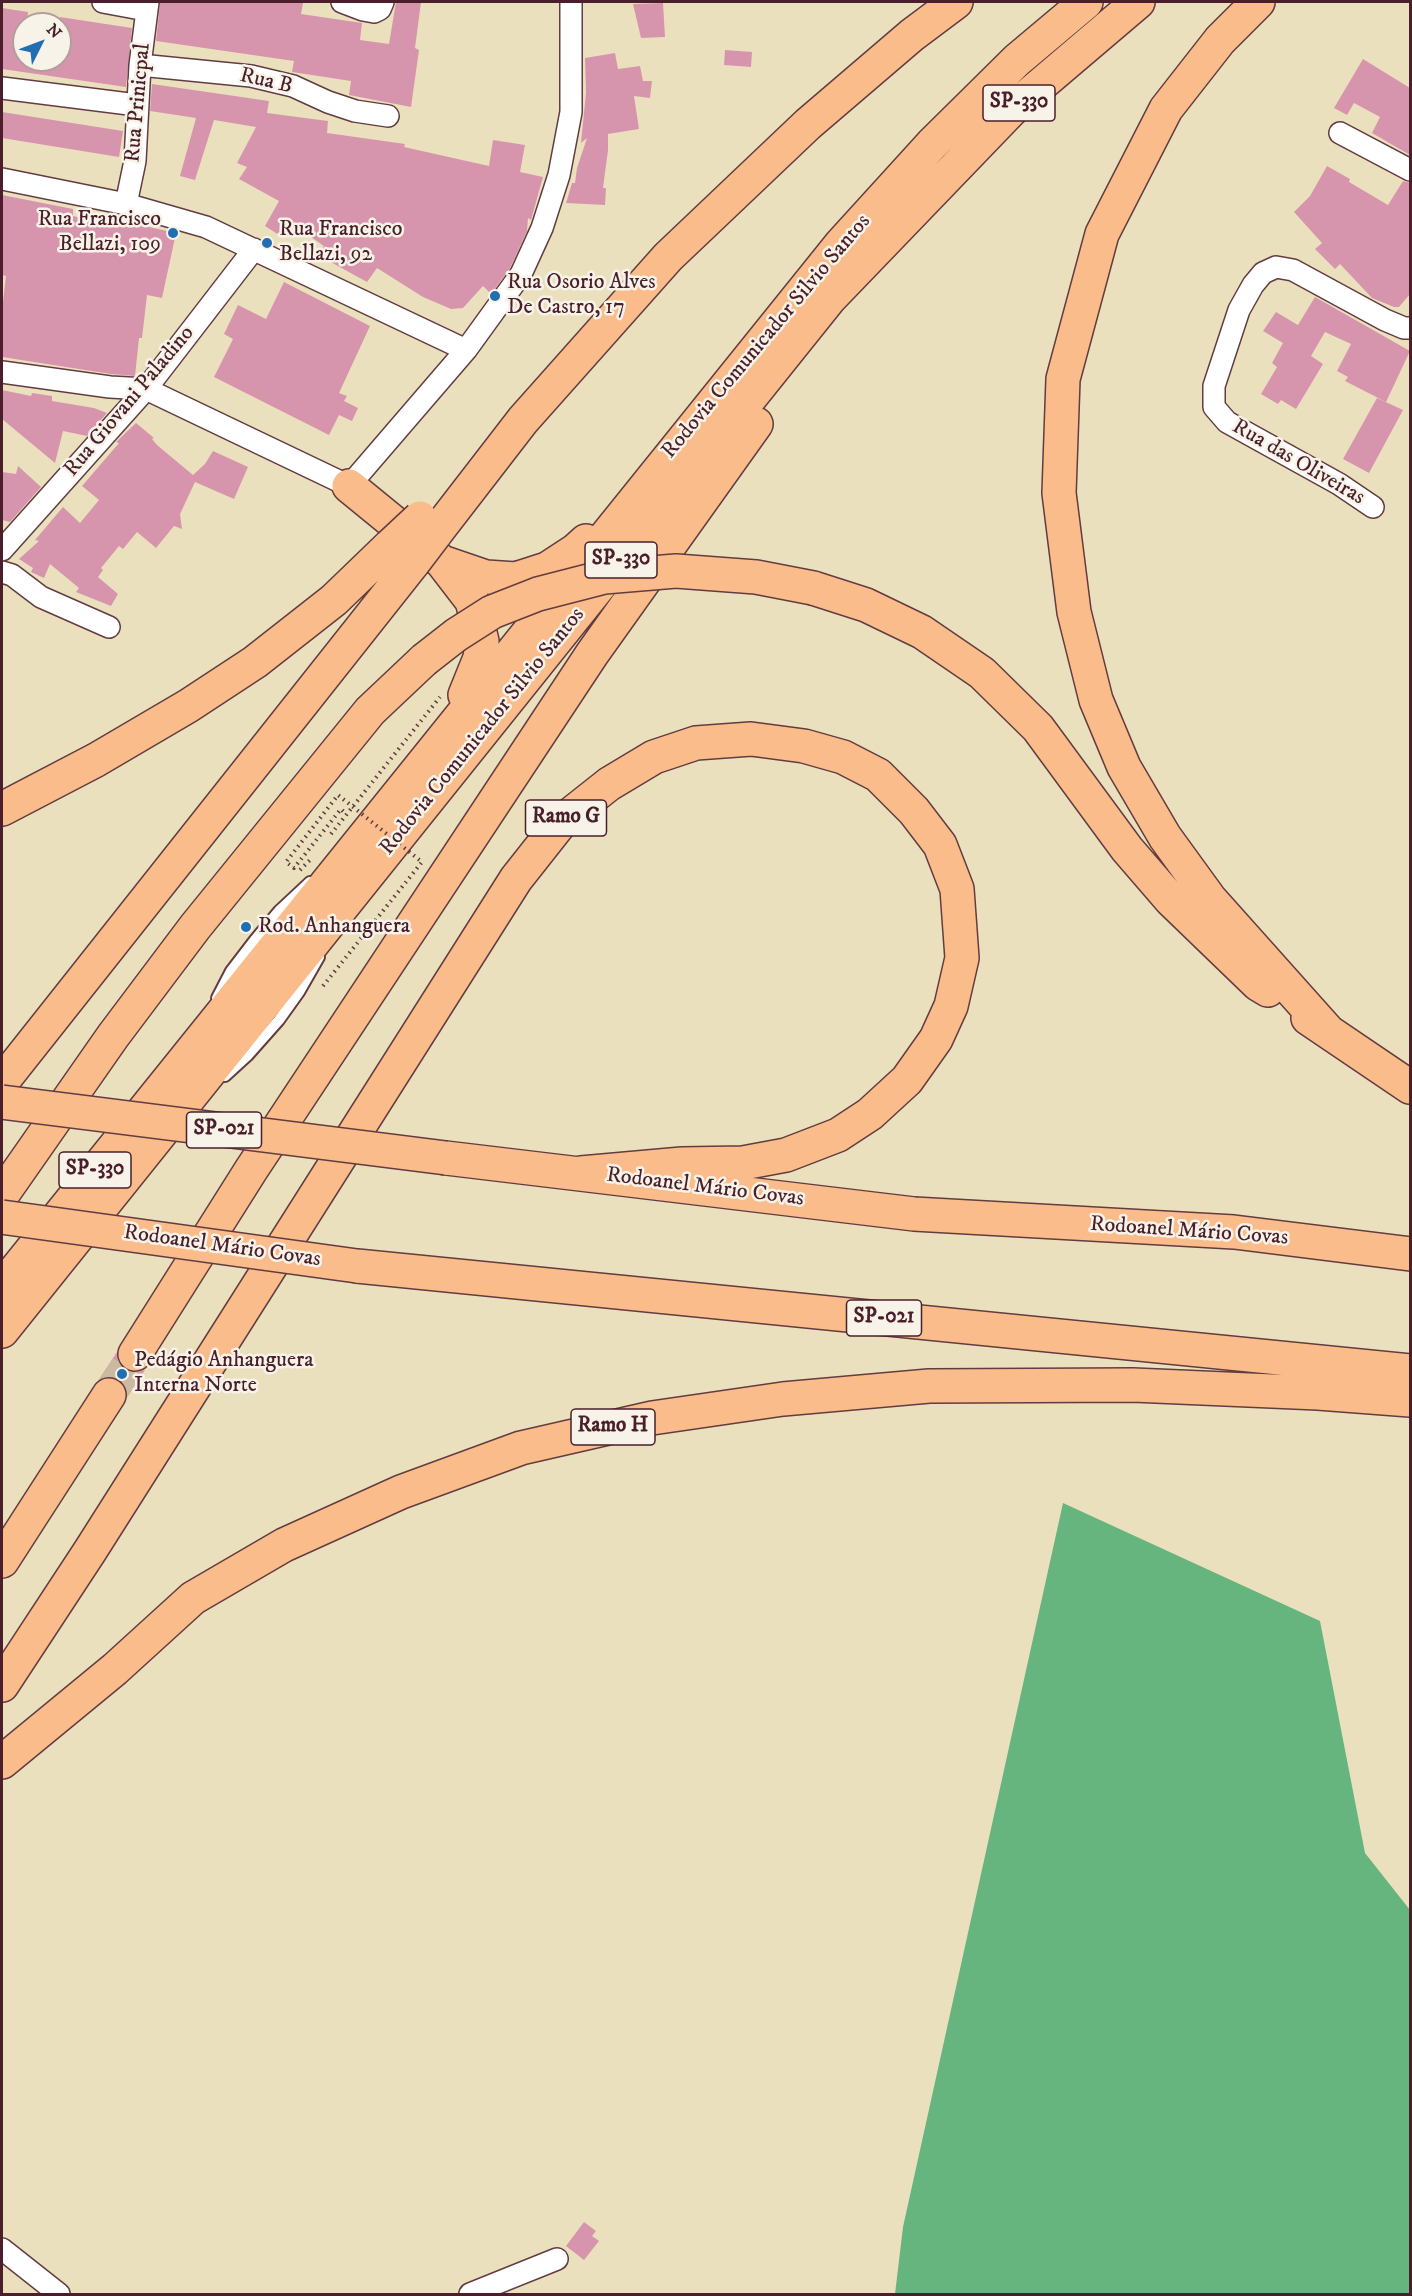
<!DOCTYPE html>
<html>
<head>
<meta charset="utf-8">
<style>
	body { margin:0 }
	#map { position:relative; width:1412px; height:2296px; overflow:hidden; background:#ebe0be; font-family:"IM FELL DW Pica",serif }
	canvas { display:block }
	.frame { position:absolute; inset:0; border:3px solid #4a1f2b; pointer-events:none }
	.north { position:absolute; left:12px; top:12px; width:60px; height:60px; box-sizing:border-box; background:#f7f3e8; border:2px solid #b29e9c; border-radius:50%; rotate:48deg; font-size:16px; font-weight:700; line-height:24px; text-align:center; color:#4a1f2b }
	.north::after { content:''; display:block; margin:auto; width:21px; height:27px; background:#1f6fb2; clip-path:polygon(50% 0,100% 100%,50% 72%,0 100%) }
</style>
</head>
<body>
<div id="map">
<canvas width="1412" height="2296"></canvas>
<div class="frame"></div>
<div class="north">N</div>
</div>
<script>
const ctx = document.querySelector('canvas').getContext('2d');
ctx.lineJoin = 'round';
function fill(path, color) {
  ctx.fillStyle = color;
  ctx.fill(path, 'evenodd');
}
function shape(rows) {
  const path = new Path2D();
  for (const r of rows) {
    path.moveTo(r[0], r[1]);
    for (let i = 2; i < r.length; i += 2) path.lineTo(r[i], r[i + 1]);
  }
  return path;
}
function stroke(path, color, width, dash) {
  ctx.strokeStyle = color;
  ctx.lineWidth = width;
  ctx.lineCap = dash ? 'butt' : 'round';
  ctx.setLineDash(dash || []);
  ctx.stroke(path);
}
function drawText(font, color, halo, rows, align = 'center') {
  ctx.font = font + ' "IM FELL DW Pica",serif';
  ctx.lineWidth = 5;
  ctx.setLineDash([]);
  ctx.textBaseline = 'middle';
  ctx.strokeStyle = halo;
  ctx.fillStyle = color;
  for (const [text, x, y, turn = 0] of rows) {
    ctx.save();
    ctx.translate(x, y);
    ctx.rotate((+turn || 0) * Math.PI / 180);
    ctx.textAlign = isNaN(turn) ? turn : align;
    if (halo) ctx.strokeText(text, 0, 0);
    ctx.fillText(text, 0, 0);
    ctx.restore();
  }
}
const forest = shape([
	[1063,1503,1320,1621,1365,1853,1410,1910,1410,2294,895,2294,903,2227]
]);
const building = shape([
	[160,2,303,3,301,14,362,23,360,40,389,44,396,2,421,2,415,48,419,50,411,107,349,95,351,81,292,72,294,61,156,41],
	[663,3,665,37,641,38,633,4],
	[2,8,28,12,27,24,24,24,24,60,60,60,60,17,132,28,126,87,2,69],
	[725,50,752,52,751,67,724,65],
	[615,53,618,69,640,66,643,81,652,81,650,98,634,96,639,129,608,134,608,150,603,188,606,188,605,205,566,203,572,183,575,183,577,168,587,138,581,143,586,93,585,58],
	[1363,59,1410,88,1410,155,1372,133,1380,117,1354,103,1347,115,1334,108],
	[152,84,269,101,267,113,328,121,327,133,405,144,404,147,489,166,493,140,525,145,520,172,543,177,531,220,528,218,527,231,510,268,491,294,483,286,463,308,451,309,423,297,377,268,367,282,318,255,324,246,289,222,279,235,265,226,279,201,239,179,247,167,237,163,256,127,214,120,195,180,180,176,196,118,150,111],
	[2,112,123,131,119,157,2,138],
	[1327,166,1350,179,1349,182,1388,205,1403,181,1410,183,1410,294,1399,307,1394,307,1372,298,1340,264,1335,269,1315,249,1322,243,1294,212,1310,196],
	[2,195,73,209,73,216,103,223,104,217,176,233,162,298,147,295,142,338,139,338,135,376,111,374,2,357,2,310,6,276,2,275],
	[284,282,370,326,339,393,347,396,344,401,358,408,352,421,339,415,329,435,214,377,233,339,224,334,238,305,266,319],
	[1315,297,1410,351,1386,402,1345,381,1348,377,1337,371,1351,344,1325,332,1311,356,1323,364,1296,409,1281,400,1278,404,1261,394,1277,367,1272,363,1283,343,1263,331,1276,312,1298,325],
	[2,390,31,396,32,393,52,396,52,401,94,408,107,413,87,436,63,431,55,463,2,419],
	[1377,398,1403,410,1369,473,1343,459],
	[136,423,154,438,152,439,157,445,193,475,205,464,213,451,248,467,234,499,195,482,180,514,182,529,174,526,156,548,137,532,123,549,119,546,101,568,103,570,98,577,118,594,111,606,76,592,79,588,50,564,44,578,31,572,33,568,19,559,39,541,35,540,63,507,80,523,99,500,82,486,119,443,116,442],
	[18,466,41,487,10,522,2,520,2,472,16,474],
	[117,1352,118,1362,125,1369,135,1373,145,1370,128,1396,125,1386,119,1379,109,1376,98,1381],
	[584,2222,596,2231,592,2236,599,2241,584,2260,566,2246]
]);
const highwayTunnel = shape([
	[109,1395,135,1354]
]);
const path = shape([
	[331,834,440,697],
	[300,870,311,859]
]);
const lane = shape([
	[217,998,231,971,254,941,279,911,310,882],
	[225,1076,248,1055,279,1020,299,992,319,957]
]);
const street = shape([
	[103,2,146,10],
	[342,2,363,10,374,12,380,9,383,2],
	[140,65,251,76,293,86,328,102,355,111,388,116],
	[2,88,137,105],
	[1340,133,1410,170],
	[2,179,126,204,206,227,466,350],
	[126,204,135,161,140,65,148,2],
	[2,372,110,387,146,389,349,486,466,350,521,274,542,228,559,175,571,112,571,2],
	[1373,507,1339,484,1227,422,1214,407,1214,386,1239,310,1253,285,1263,273,1276,267,1293,270,1385,320,1404,328,1410,328],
	[2,550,146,389,254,249],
	[2,572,12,575,41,597,109,627],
	[2,2249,59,2294],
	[470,2294,557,2259]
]);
const highway = shape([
	[1258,2,1220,40,1166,109,1102,234,1063,379,1059,493,1074,612,1096,700,1124,767,1165,837,1210,899,1327,1030],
	[349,486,442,562,472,601,482,641,480,658,465,695],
	[435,534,523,420,668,257,808,124,912,35,956,2],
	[442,562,486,577,516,579,547,569,576,550,586,541],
	[813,588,866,605,922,632,982,673,1038,728,1127,849,1171,900,1258,984,1268,990],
	[2,809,96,760,188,706,255,662,334,600,390,546],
	[1308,1018,1410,1087],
	[2,1082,413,563],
	[446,1158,914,1214,1234,1232,1410,1254],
	[2,1195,113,1036,195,927,370,711,424,660],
	[357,1266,1410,1371],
	[2,1287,841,244,932,144,1017,60,1086,2],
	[2,1331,830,298,1011,110,1138,2],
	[135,1354,251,1170,592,654,756,424],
	[2,1561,109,1395],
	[2,1685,90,1551,516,879,561,822,609,784,654,757,696,743,751,739,804,746,843,757,878,775,914,811,940,845,957,889,962,958,951,1006,936,1039,907,1080,870,1114,838,1135,786,1155,743,1163,682,1164,581,1173],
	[2,1762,115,1669,193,1598,284,1545,401,1492,521,1448,652,1418,783,1399,929,1386,1133,1385,1318,1393,1410,1400]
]);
const pathBridge = shape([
	[323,986,422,862,338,795,286,862,294,868,341,809,346,814]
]);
const highwayBridge = shape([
	[390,546,420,518],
	[413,563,435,534],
	[424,660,456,635,492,612,538,594,604,577,676,571,756,577,813,588],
	[2,1102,446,1158],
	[2,1217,357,1266]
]);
const markers = [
	[173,233,6,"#1f6fb2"],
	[267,243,6,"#1f6fb2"],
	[495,296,6,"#1f6fb2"],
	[246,927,6,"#1f6fb2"],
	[122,1374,6,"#1f6fb2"]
];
const shields = [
	[1019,103,72],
	[621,560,72],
	[566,818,81],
	[224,1130,75],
	[95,1170,72],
	[884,1318,75],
	[613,1427,84]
];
const shieldNames = [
	["SP-330",1019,103],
	["SP-330",621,560],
	["Ramo G",566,818],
	["SP-021",224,1130],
	["SP-330",95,1170],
	["SP-021",884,1318],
	["Ramo H",613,1427]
];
const streetNames = [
	["Rua B",266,82,13],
	["Rua Prinicpal",139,103,-85],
	["Rodovia Comunicador Silvio Santos",767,337,-50],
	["Rua Giovani Paladino",130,402,-50],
	["Rua das Oliveiras",1298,463,30],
	["Rodovia Comunicador Silvio Santos",483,732,-51],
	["Rodoanel Mário Covas",705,1188,7],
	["Rodoanel Mário Covas",1189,1232,4],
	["Rodoanel Mário Covas",222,1247,8]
];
const poiNames = [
	["Rua Francisco",161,220,"right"],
	["Bellazi, 109",161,245,"right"],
	["Rua Francisco",279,230],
	["Bellazi, 92",279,255],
	["Rua Osorio Alves",507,283],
	["De Castro, 17",507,308],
	["Rod. Anhanguera",258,927],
	["Pedágio Anhanguera",134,1361],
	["Interna Norte",134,1386]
];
fill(forest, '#66b57f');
fill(building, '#d795ad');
stroke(highwayTunnel, '#cbb9a1', 33, [33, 16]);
stroke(lane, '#623c41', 14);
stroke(street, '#623c41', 24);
stroke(highway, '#623c41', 36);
stroke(path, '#623c41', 4, [1.5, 4.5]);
stroke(lane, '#fff', 10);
stroke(street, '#fff', 21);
stroke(highway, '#f9bc8a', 33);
stroke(highwayBridge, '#623c41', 36, []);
stroke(pathBridge, '#623c41', 4, [1.5, 4.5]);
stroke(highwayBridge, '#f9bc8a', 33);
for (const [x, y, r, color] of markers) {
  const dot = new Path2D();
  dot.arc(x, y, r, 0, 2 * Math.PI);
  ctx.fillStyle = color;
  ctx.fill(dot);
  stroke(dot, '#f7f3e8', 2);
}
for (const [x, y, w] of shields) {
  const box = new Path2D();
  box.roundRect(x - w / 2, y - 18, w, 36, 4.5);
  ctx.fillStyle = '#f7f3e8';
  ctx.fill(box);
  stroke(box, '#4a1f2b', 1.5);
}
drawText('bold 21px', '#4a1f2b', null, shieldNames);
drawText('22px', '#4a1f2b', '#f7f3e8', streetNames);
drawText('22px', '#4a1f2b', '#f7f3e8', poiNames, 'left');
</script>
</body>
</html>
